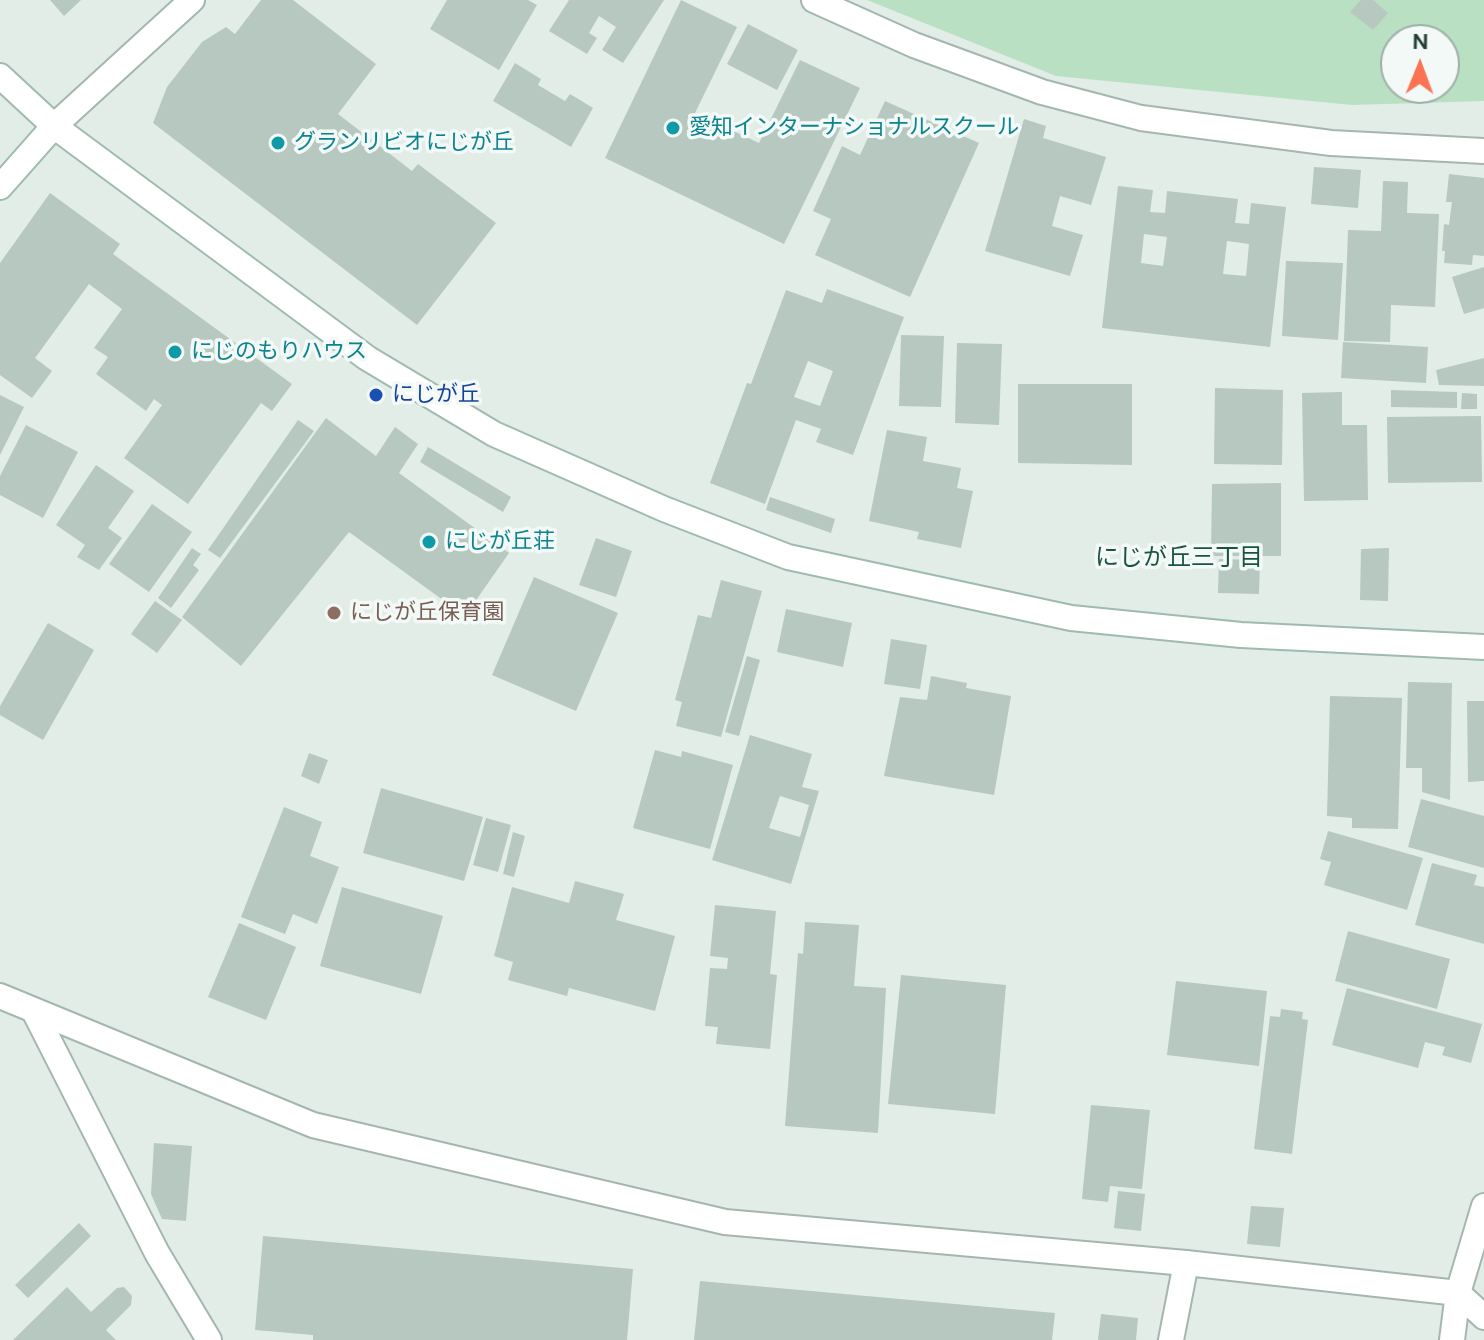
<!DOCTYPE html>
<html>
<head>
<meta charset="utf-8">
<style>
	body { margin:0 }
	#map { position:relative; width:1484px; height:1340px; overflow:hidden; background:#e2ede8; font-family:"DM Sans",sans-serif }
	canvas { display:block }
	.north { position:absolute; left:1380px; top:24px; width:80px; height:80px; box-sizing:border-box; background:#f3f9f6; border:2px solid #9fafa9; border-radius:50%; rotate:1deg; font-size:22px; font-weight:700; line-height:32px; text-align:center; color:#214036 }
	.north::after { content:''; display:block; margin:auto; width:28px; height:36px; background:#fb7352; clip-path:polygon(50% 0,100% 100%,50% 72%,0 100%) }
</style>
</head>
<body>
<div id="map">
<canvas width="1484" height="1340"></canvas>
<div class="north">N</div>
</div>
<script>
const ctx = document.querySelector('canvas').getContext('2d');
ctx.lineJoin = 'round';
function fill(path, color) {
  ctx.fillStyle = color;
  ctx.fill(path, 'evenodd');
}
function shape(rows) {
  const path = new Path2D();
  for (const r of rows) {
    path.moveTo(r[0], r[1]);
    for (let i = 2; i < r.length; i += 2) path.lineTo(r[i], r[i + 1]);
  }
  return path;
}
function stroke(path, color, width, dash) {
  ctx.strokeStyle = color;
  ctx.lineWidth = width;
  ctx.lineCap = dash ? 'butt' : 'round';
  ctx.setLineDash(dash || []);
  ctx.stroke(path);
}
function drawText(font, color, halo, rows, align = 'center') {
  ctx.font = font + ' "DM Sans","Noto Sans JP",sans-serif';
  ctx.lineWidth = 7;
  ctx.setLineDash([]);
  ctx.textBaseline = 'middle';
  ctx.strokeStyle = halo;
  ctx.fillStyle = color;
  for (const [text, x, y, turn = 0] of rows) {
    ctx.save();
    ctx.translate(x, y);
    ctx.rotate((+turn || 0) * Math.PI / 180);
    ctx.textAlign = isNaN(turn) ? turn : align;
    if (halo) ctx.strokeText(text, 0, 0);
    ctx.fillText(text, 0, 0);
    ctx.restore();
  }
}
const green = shape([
	[867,0,1484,0,1484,101,1352,105,1056,76],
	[1396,40,1444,40,1444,88,1396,88]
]);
const building = shape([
	[50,0,81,0,64,16],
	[261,0,293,0,376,64,338,114,412,171,418,164,496,223,417,325,153,123,167,87,202,42,226,27,235,34],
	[447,0,528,0,537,5,499,70,430,29],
	[569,0,664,0,623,63,602,50,616,27,599,16,589,33,597,38,587,54,549,31],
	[681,0,737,27,695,113,759,143,800,60,860,88,784,244,605,158],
	[1361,0,1373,0,1388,13,1373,30,1350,12],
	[748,24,798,50,777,90,727,64],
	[515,63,541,79,538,85,565,101,570,94,593,108,571,147,493,101],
	[885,101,979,143,910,297,815,255,831,219,813,211,842,146,860,155],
	[1024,119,1046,126,1043,138,1106,157,1091,205,1060,196,1052,226,1083,235,1070,276,985,251],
	[1314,167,1361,170,1358,208,1311,204],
	[1449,174,1484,178,1484,256,1473,255,1472,265,1444,263,1445,251,1442,251,1444,224,1449,225,1452,202,1446,202],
	[1383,181,1408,182,1407,213,1439,214,1435,307,1391,305,1390,342,1344,341,1348,230,1381,231],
	[1118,186,1153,190,1150,212,1165,213,1167,191,1238,199,1235,223,1249,224,1251,203,1286,207,1270,347,1102,328],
	[1144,234,1167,237,1163,266,1141,263],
	[1227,241,1249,244,1246,276,1223,274],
	[50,193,120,244,113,254,292,384,272,411,261,403,188,504,124,458,162,405,154,399,146,411,96,374,108,357,94,348,122,309,89,284,35,358,52,371,32,398,0,375,0,263],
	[1286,261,1343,263,1338,340,1282,336],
	[1484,267,1484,308,1464,314,1452,277],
	[827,289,904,317,853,455,816,442,821,429,796,420,765,504,710,483,747,383,751,384,786,290,822,303],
	[808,361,833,371,820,406,794,397],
	[901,335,944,336,941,407,899,406],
	[1343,342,1428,347,1426,383,1341,378],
	[957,343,1002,344,999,425,955,423],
	[1484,358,1484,386,1439,385,1436,370],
	[1018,384,1132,384,1132,465,1018,463],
	[1215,388,1283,390,1282,465,1214,464],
	[1391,390,1457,392,1457,408,1391,407],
	[1342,392,1342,425,1367,425,1368,500,1304,501,1302,393],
	[1462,393,1477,394,1477,409,1461,409],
	[0,395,24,407,0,455],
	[1481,416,1482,482,1388,483,1387,417],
	[326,418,376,456,395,427,418,444,399,473,509,553,465,616,349,532,241,666,182,617],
	[298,420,314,431,220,558,208,550],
	[26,425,78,452,43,518,0,495,0,476],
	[887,430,927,437,923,461,961,468,957,488,973,491,961,548,917,539,919,532,869,521],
	[428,447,511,497,503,512,420,462],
	[96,465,134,491,108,528,122,538,99,570,77,557,85,545,56,525],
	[1281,483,1281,556,1211,556,1212,484],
	[770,497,835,519,831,533,766,510],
	[152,504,192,532,149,592,109,564],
	[596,538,632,551,616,597,579,585],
	[192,548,201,554,193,565,199,570,171,608,158,598],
	[1389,548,1388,601,1360,600,1361,549],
	[1219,559,1260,560,1259,594,1218,593],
	[534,577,618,613,576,711,492,675],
	[721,580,762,591,721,737,676,726,682,702,675,700,698,615,711,618],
	[155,601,182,620,157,653,131,634],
	[786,609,852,623,843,667,777,652],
	[48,623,94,650,43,740,0,715,0,706],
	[891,639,927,645,920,689,884,684],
	[747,656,760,660,739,736,725,732],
	[931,676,967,683,966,688,1011,696,994,795,884,776,900,697,927,700],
	[1408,682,1452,683,1450,800,1422,792,1422,768,1406,768],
	[1330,696,1402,698,1398,829,1352,828,1352,818,1327,816],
	[1467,701,1484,701,1484,781,1468,782],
	[750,735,812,754,802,787,819,791,791,884,712,860],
	[780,796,809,805,800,837,769,828],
	[655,750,681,757,682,751,733,765,710,849,633,828],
	[309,753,328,760,319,784,301,776],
	[381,788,483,817,464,881,363,853],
	[1421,799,1484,816,1484,868,1408,847],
	[284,807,322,822,310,856,339,867,317,924,293,914,285,934,241,917],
	[486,818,511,825,498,872,473,865],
	[1328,831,1423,858,1407,910,1324,885,1331,862,1320,859],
	[513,832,525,836,514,877,503,874],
	[1432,863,1477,875,1474,885,1484,887,1484,944,1415,925],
	[575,881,624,894,616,920,675,936,655,1011,569,988,567,996,508,980,513,962,494,956,512,887,569,903],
	[342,887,443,916,421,994,320,966],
	[715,905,776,911,770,974,777,975,770,1049,716,1044,718,1027,705,1026,710,968,727,969,728,958,710,956],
	[805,922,859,925,854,986,886,988,878,1133,785,1126,798,953,803,954],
	[239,923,296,947,266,1020,208,997],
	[1348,931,1450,959,1437,1009,1335,981],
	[901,975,1006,985,995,1114,888,1104],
	[1176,981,1267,991,1259,1066,1167,1055],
	[1347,988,1482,1024,1471,1063,1442,1055,1445,1047,1425,1042,1418,1068,1332,1045],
	[1281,1009,1303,1012,1302,1019,1308,1020,1292,1154,1254,1149,1270,1016,1280,1017],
	[1091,1105,1150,1110,1142,1189,1110,1186,1108,1202,1082,1199],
	[154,1143,192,1146,186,1221,162,1219,151,1194],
	[1118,1191,1145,1194,1141,1231,1114,1228],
	[1251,1206,1284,1208,1280,1247,1247,1244],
	[79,1223,91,1236,28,1298,15,1285],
	[263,1236,633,1269,627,1340,313,1340,313,1335,255,1330],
	[700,1281,1055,1313,1052,1340,694,1340],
	[67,1287,91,1312,117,1288,124,1287,132,1296,131,1305,106,1330,116,1340,13,1340],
	[1101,1314,1138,1318,1136,1340,1098,1340]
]);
const lane = shape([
	[34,1011,157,1253,209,1340],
	[1171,1340,1186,1263]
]);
const street = shape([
	[814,0,914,45,1042,92,1141,118,1331,143,1484,151],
	[54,126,192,0],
	[0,996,313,1125,725,1222,1186,1263,1458,1293,1484,1317],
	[1452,1340,1458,1293,1484,1206]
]);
const secondary = shape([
	[0,76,54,126,367,358,494,434,664,509,788,557,1071,618,1241,635,1484,647],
	[0,187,54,126]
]);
const markers = [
	[673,128,8,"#0f9aa8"],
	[278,143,8,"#0f9aa8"],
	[175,352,8,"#0f9aa8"],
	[376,395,8,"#1a4fb4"],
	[429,542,8,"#0f9aa8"],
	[334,613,8,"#8d6e63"]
];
const cultureNames = [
	["愛知インターナショナルスクール",689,128],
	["グランリビオにじが丘",294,143],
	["にじのもりハウス",191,352],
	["にじが丘荘",445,542]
];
const transitNames = [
	["にじが丘",392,395]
];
const educationNames = [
	["にじが丘保育園",350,613]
];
const neighbourhoodNames = [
	["にじが丘三丁目",1179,559]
];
fill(green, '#b9e0c2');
fill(building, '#b7c8c0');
stroke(lane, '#a4b6af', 28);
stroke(street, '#a4b6af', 28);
stroke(secondary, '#9fbaaf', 28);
stroke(lane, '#fff', 24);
stroke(street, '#fff', 24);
stroke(secondary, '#fff', 24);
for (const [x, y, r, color] of markers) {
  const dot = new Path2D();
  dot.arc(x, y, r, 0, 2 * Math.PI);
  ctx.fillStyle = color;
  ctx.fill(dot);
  stroke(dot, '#f3f9f6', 3);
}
drawText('22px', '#0d838f', '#f3f9f6', cultureNames, 'left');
drawText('22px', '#164399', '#f3f9f6', transitNames, 'left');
drawText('22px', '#785e54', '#f3f9f6', educationNames, 'left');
drawText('24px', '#1b5343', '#f3f9f6', neighbourhoodNames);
</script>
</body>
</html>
